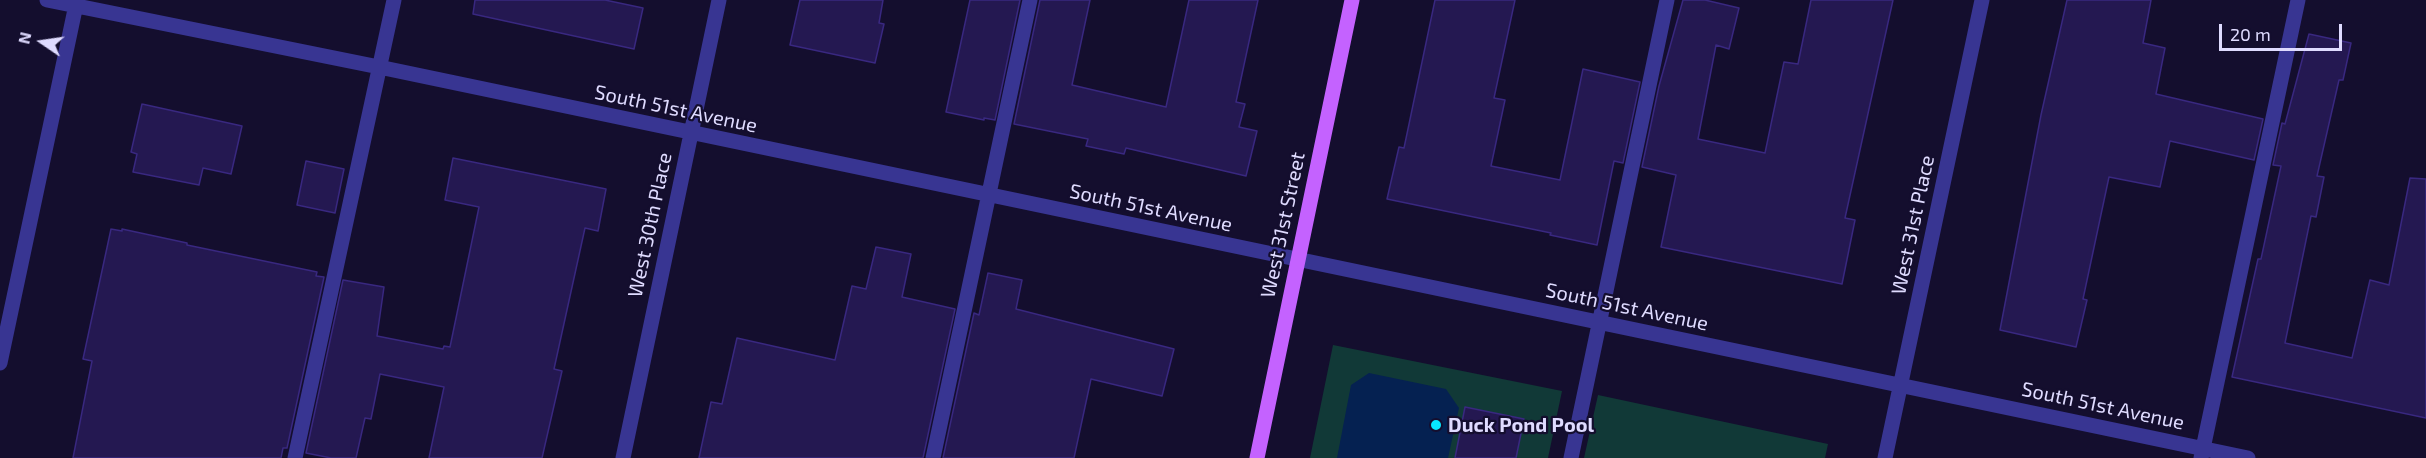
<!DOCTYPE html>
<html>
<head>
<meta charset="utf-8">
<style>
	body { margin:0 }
	#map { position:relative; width:2426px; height:458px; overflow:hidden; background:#140e2e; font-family:"Exo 2",sans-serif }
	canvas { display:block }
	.north { position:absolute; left:12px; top:12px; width:60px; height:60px; -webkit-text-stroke:4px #140e2e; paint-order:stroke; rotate:283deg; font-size:16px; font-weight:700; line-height:24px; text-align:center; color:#dfdbff }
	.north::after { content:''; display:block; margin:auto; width:21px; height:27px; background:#dfdbff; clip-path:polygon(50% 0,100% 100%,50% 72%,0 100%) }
	.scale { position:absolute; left:2219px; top:24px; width:123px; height:27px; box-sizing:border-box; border:3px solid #dfdbff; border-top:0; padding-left:8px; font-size:18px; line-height:21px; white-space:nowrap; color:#dfdbff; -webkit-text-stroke:4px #140e2e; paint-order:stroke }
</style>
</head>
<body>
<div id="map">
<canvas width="2426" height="458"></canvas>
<div class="north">N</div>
<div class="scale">20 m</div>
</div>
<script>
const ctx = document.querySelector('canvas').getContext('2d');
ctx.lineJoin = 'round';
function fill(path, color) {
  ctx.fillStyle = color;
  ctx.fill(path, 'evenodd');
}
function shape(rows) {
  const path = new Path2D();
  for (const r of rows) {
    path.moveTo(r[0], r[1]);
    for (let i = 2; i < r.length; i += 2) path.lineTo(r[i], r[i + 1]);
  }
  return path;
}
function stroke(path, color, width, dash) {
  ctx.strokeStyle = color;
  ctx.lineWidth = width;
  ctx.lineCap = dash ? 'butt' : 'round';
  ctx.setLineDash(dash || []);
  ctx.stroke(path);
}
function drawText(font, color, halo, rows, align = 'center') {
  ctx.font = font + ' "Exo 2",sans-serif';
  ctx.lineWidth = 4.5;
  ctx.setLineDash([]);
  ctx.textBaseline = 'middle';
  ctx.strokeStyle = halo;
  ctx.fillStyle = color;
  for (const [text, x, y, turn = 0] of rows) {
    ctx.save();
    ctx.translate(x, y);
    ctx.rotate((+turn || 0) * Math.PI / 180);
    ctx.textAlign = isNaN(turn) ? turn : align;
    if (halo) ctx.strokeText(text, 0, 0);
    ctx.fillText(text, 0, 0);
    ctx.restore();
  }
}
const green = shape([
	[1333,345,1562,391,1548,458,1310,458],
	[1598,395,1828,444,1825,458,1584,458]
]);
const water = shape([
	[1369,373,1446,389,1459,408,1448,458,1337,458,1351,385]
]);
const building = shape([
	[475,0,605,0,643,8,634,49,473,14,475,0],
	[800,0,883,0,879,23,884,24,875,63,790,45,800,0],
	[970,0,1020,0,995,120,984,118,984,120,946,112,970,0],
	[1040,0,1090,0,1072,85,1166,107,1189,0,1258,0,1236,102,1245,104,1239,127,1257,131,1246,176,1126,148,1124,154,1086,146,1088,139,1014,124,1040,0],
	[1435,0,1515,0,1494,98,1505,100,1491,166,1560,180,1583,69,1640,82,1623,163,1614,161,1597,245,1550,235,1551,233,1387,199,1399,147,1404,148,1435,0],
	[1683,0,1705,0,1739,8,1729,49,1716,45,1698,139,1765,153,1784,62,1798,64,1811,0,1893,0,1845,218,1855,220,1842,284,1661,247,1676,175,1642,167,1659,86,1683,0],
	[2067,0,2151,0,2143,43,2165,48,2156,94,2263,119,2254,160,2170,141,2160,187,2109,177,2083,299,2087,300,2076,347,2000,330,2041,115,2067,0],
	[2309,34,2351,43,2343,80,2339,80,2317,176,2324,177,2316,217,2311,216,2285,343,2352,358,2370,280,2389,285,2410,178,2426,179,2426,418,2232,377,2258,259,2261,259,2281,166,2273,165,2282,123,2285,124,2309,34],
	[142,104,242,126,231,174,203,168,199,185,133,172,137,154,131,152,142,104],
	[453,158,606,189,598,231,585,228,554,369,562,371,542,458,429,458,444,387,380,374,371,419,365,418,356,458,331,458,306,453,343,280,384,287,377,336,443,349,444,346,450,347,479,207,445,200,453,158],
	[306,161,344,169,335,213,297,205,306,161],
	[111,229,122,231,122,229,187,243,187,245,317,272,316,276,324,277,287,448,283,448,281,458,73,458,92,361,83,359,111,229],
	[876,247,911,254,902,297,955,309,923,458,699,458,711,402,722,404,737,338,835,360,852,286,866,289,876,247],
	[988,273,1022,280,1016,309,1174,349,1162,396,1091,379,1074,458,943,458,974,313,979,315,988,273],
	[1465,407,1524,419,1516,458,1455,458,1465,407]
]);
const minor = shape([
	[47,0,379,67,2248,458],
	[0,363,77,0],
	[295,458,394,0],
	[623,458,719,0],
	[933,458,1030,0],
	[1571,458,1667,0],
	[1885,458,1982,0],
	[2201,458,2298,0]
]);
const major = shape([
	[1257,458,1352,0]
]);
const markers = [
	[1436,425,6,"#07e7ff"]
];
const streetNames = [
	["South 51st Avenue",676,109,12],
	["South 51st Avenue",1151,208,12],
	["West 30th Place",650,225,-78],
	["West 31st Street",1283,225,-78],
	["West 31st Place",1913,225,-78],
	["South 51st Avenue",1627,307,12],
	["South 51st Avenue",2103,406,12]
];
const poiNames = [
	["Duck Pond Pool",1448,425]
];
fill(green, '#113937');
fill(water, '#052151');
fill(building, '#241851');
stroke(building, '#392880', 1.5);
stroke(minor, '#383592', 15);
stroke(major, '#c462ff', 15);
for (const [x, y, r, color] of markers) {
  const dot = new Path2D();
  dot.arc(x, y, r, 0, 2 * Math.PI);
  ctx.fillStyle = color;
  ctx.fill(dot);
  stroke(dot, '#140e2e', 2);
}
drawText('20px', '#dfdbff', '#140e2e', streetNames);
drawText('bold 20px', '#dfdbff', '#140e2e', poiNames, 'left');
</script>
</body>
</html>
